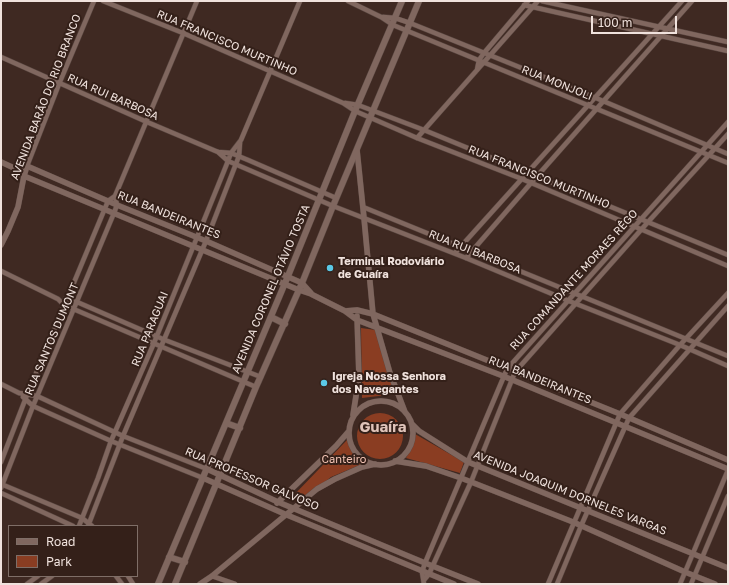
<!DOCTYPE html>
<html>
<head>
<meta charset="utf-8">
<style>
	body { margin:0 }
	#map { position:relative; width:729px; height:585px; overflow:hidden; background:#3f2922; font-family:"Golos Text",sans-serif }
	canvas { display:block }
	.frame { position:absolute; inset:0; border:2px solid #f0e2dd; pointer-events:none }
	.legend { position:absolute; left:8px; top:525px; width:130px; height:52px; box-sizing:border-box; background:#342019; border:1px solid #7f6e67; margin:0; padding:5px 7px; list-style:none; font-size:12px; color:#f0e2dd }
	.legend li { display:flex; align-items:center; gap:8px; height:20px }
	.legend b { width:20px; border:1px solid #7f6e67 }
	.scale { position:absolute; left:591px; top:16px; width:86px; height:18px; box-sizing:border-box; border:2px solid #f0e2dd; border-top:0; padding-left:5px; font-size:12px; line-height:14px; white-space:nowrap; color:#f0e2dd; -webkit-text-stroke:3px #342019; paint-order:stroke }
</style>
</head>
<body>
<div id="map">
<canvas width="729" height="585"></canvas>
<div class="frame"></div>
<ul class="legend">
<li><b style="height:5px;background:#80675f"></b>Road</li>
<li><b style="height:11px;background:#8a3d22"></b>Park</li>
</ul>
<div class="scale">100 m</div>
</div>
<script>
const ctx = document.querySelector('canvas').getContext('2d');
ctx.lineJoin = 'round';
function fill(path, color) {
  ctx.fillStyle = color;
  ctx.fill(path, 'evenodd');
}
function shape(rows) {
  const path = new Path2D();
  for (const r of rows) {
    if (r.length === 3) {
      path.moveTo(r[0] + r[2], r[1]);
      path.arc(r[0], r[1], r[2], 0, 2 * Math.PI);
      continue;
    }
    path.moveTo(r[0], r[1]);
    for (let i = 2; i < r.length; i += 2) path.lineTo(r[i], r[i + 1]);
  }
  return path;
}
function stroke(path, color, width, dash) {
  ctx.strokeStyle = color;
  ctx.lineWidth = width;
  ctx.lineCap = dash ? 'butt' : 'round';
  ctx.setLineDash(dash || []);
  ctx.stroke(path);
}
function drawText(font, color, halo, rows, align = 'center') {
  ctx.font = font + ' "Golos Text",sans-serif';
  ctx.lineWidth = 4;
  ctx.setLineDash([]);
  ctx.textBaseline = 'middle';
  ctx.strokeStyle = halo;
  ctx.fillStyle = color;
  for (const [text, x, y, turn = 0] of rows) {
    ctx.save();
    ctx.translate(x, y);
    ctx.rotate((+turn || 0) * Math.PI / 180);
    ctx.textAlign = isNaN(turn) ? turn : align;
    if (halo) ctx.strokeText(text, 0, 0);
    ctx.fillText(text, 0, 0);
    ctx.restore();
  }
}
const green = shape([
	[361,328,376,330,395,394,362,398],
	[380,436,23],
	[415,434,464,462,460,473,406,458],
	[347,440,354,453,365,463,331,477,298,504,292,497]
]);
const minor = shape([
	[103,1,183,33,343,103,355,111,417,138,522,179,728,266],
	[348,1,381,17,393,25,728,163],
	[542,1,728,42],
	[524,5,728,51],
	[383,17,395,18,410,23,596,98,728,154],
	[1,57,147,122,218,152,231,153,248,160,336,198],
	[477,70,479,60,484,53,528,1],
	[345,103,358,105,424,130,728,255],
	[417,138,538,1],
	[218,152,228,161,333,206,466,258,569,301,680,345,728,366],
	[27,166,59,84,94,1],
	[363,207,728,356],
	[455,253,682,1],
	[466,258,531,183,692,1],
	[1,271,58,299,64,305,256,387],
	[65,299,77,302,165,340,261,377],
	[1,384,19,393,37,396,123,436,207,469],
	[23,397,33,406,111,441,203,478],
	[1,462,27,395,108,201,115,196],
	[1,484,82,518,92,526],
	[1,488,33,406,114,213,117,205,115,196,197,1],
	[1,493,73,526],
	[79,526,98,478,111,441,154,343,226,166,231,153,241,140,300,1],
	[88,526,123,436,206,241,239,156,240,142],
	[116,576,122,584],
	[128,576,133,584],
	[212,576,235,584],
	[424,580,429,574,471,482,515,372,648,222,728,134],
	[27,584,38,576],
	[41,584,52,576],
	[424,584,422,572,425,563,507,369,728,122],
	[548,584,620,414,680,345,728,293],
	[557,584,581,526,629,418,728,306],
	[680,584,728,470],
	[691,584,728,496]
]);
const tertiary = shape([
	[357,150,364,218,373,314,390,373,405,412],
	[1,162,14,168,24,176,299,290,311,294,345,311,357,320,503,376,728,469],
	[14,168,27,166,117,205,206,241,302,283,311,293],
	[1,245,8,231,18,207,24,176,27,166],
	[345,311,357,310,373,314,620,414,728,460],
	[381,433,32],
	[353,415,359,377,357,316],
	[412,424,419,431,468,462,728,568],
	[395,461,426,466,461,478,573,522,685,572,715,584],
	[207,469,278,502,425,563,478,584],
	[203,478,287,515,454,584],
	[277,503,336,446,349,431],
	[200,584,212,576,317,489,335,479,362,467,375,464]
]);
const secondary = shape([
	[271,317,285,324],
	[226,423,240,428],
	[169,557,185,562],
	[158,584,288,276,355,111,402,1],
	[175,584,256,387,302,283,333,206,419,1]
]);
const markers = [
	[330,268,4,"#5bc8e6"],
	[324,383,4,"#5bc8e6"]
];
const streetNames = [
	["RUA FRANCISCO MURTINHO",227,43,23],
	["RUA MONJOLI",557,83,22],
	["AVENIDA BARÃO DO RIO BRANCO",46,97,-69],
	["RUA RUI BARBOSA",113,97,24],
	["RUA FRANCISCO MURTINHO",539,177,22],
	["RUA BANDEIRANTES",169,215,22],
	["RUA RUI BARBOSA",475,252,22],
	["RUA COMANDANTE MORAES RÊGO",574,280,-48],
	["AVENIDA CORONEL OTÁVIO TOSTA",271,289,-67],
	["RUA PARAGUAI",150,329,-68],
	["RUA SANTOS DUMONT",52,339,-67],
	["RUA BANDEIRANTES",540,380,22],
	["RUA PROFESSOR GALVOSO",252,479,23],
	["AVENIDA JOAQUIM DORNELES VARGAS",570,493,22]
];
const poiNames = [
	["Terminal Rodoviário",338,262],
	["de Guaíra",338,275],
	["Igreja Nossa Senhora",332,377],
	["dos Navegantes",332,390]
];
const parkNames = [
	["Canteiro",344,460]
];
const districtNames = [
	["Guaíra",383,427]
];
fill(green, '#8a3d22');
stroke(minor, '#5a4842', 5.5);
stroke(tertiary, '#5a4842', 6);
stroke(secondary, '#5a4842', 7);
stroke(minor, '#80675f', 4.5);
stroke(tertiary, '#80675f', 5.5);
stroke(secondary, '#80675f', 6);
for (const [x, y, r, color] of markers) {
  const dot = new Path2D();
  dot.arc(x, y, r, 0, 2 * Math.PI);
  ctx.fillStyle = color;
  ctx.fill(dot);
  stroke(dot, '#342019', 1.5);
}
drawText('11px', '#f0e2dd', '#342019', streetNames);
drawText('bold 11px', '#f0e2dd', '#342019', poiNames, 'left');
drawText('11px', '#f3c4b5', '#342019', parkNames);
drawText('bold 15px', '#e0c4ba', '#342019', districtNames);
</script>
</body>
</html>
